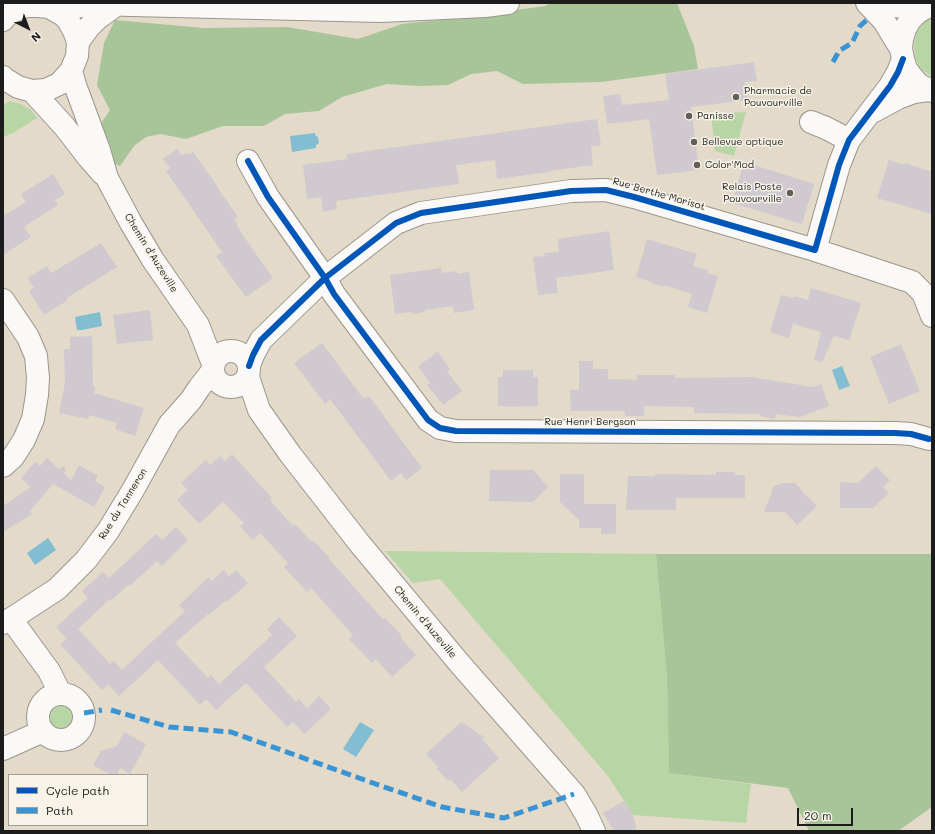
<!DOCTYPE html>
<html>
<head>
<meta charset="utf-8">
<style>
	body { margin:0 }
	#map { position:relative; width:935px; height:834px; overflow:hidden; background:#e3dac9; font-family:Mali,sans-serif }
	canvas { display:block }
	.frame { position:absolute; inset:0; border:4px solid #1c1c1c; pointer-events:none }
	.legend { position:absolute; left:8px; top:774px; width:140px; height:52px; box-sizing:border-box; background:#f7f3e8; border:1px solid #9f9d96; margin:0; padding:5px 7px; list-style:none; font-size:12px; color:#1c1c1c }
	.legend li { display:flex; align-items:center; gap:8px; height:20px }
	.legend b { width:20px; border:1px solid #9f9d96 }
	.north { position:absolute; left:8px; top:8px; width:40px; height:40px; -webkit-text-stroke:3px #f7f3e8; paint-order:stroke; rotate:138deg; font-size:11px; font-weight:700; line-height:16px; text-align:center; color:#1c1c1c }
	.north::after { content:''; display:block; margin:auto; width:14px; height:18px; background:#1c1c1c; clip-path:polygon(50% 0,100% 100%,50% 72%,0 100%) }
	.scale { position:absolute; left:797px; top:808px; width:56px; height:18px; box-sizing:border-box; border:2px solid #1c1c1c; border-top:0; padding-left:5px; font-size:12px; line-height:14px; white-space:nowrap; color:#1c1c1c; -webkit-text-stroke:3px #f7f3e8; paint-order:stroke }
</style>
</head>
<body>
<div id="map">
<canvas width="935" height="834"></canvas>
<div class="frame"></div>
<ul class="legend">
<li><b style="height:5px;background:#0057b8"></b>Cycle path</li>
<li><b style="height:5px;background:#3a94d4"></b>Path</li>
</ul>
<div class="north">N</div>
<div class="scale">20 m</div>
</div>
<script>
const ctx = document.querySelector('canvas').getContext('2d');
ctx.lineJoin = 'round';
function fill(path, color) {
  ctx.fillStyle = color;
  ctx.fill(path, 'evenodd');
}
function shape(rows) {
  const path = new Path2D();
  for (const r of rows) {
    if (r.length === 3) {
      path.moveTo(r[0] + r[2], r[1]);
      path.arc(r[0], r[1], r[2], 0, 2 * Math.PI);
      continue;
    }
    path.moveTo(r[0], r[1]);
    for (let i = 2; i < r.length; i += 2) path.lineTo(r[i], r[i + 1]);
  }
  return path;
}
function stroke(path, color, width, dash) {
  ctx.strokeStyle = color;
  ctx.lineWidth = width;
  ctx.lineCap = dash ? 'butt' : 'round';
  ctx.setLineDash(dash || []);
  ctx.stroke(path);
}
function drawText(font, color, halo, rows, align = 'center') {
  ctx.font = font + ' Mali,sans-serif';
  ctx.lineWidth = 3;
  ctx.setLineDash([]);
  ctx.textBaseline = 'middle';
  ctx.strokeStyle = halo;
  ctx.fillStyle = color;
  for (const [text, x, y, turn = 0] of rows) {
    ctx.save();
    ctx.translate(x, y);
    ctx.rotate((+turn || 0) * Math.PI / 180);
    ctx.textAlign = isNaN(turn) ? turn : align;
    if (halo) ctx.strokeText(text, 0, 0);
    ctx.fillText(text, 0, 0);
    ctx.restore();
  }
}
const green = shape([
	[932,18,932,77,921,69,915,57,914,44,917,32,925,21],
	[10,101,21,104,31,110,37,118,13,133,3,137,3,105],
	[746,112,734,156,715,151,711,114],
	[385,551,656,554,667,677,669,773,751,784,746,823,633,815,608,776,440,579,413,583],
	[61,716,15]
]);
const forest = shape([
	[551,3,677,3,694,46,698,69,601,82,523,84,497,71,471,74,448,85,420,86,387,84,342,97,319,111,285,114,264,126,223,126,186,139,160,134,146,137,134,146,120,166,109,161,98,128,110,110,97,85,104,43,115,20,204,28,287,27,358,39,402,24,457,18,545,6],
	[656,554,932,554,932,807,898,831,809,831,788,788,669,773,667,677]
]);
const water = shape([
	[315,133,315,135,318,137,319,143,316,145,316,148,292,152,290,136],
	[100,312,102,326,82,330,77,330,75,317],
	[842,366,850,386,839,390,832,370],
	[48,538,56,550,35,565,27,553],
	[360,722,374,730,356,757,343,749]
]);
const building = shape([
	[754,62,757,81,745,82,748,100,691,107,699,170,657,175,649,119,607,124,603,96,620,94,622,105,669,100,665,74],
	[597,119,601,145,591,146,593,165,548,171,549,172,497,179,495,160,456,165,459,184,336,201,337,209,323,212,321,197,307,199,303,165,347,159,347,154],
	[177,149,182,156,187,153,188,155,193,152,218,187,217,187,238,217,234,219,242,234,273,278,246,297,216,256,222,252,166,171,170,168,163,159],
	[889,160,905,165,905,163,932,172,932,214,877,198],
	[744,162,814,184,802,224,732,203],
	[53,174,65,194,55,200,58,205,24,227,31,237,3,255,3,216,26,202,21,194],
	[609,231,614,270,556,278,558,293,538,295,533,257,545,256,544,253,559,252,558,239],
	[647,239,697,254,693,266,708,270,707,273,718,276,707,313,688,307,692,294,665,285,664,287,652,283,652,282,636,277],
	[101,243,117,267,67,298,68,300,44,315,29,291,34,288,28,278,47,266,51,273],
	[441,268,442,273,457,271,457,274,469,272,474,310,454,313,453,306,425,310,425,312,412,314,412,312,395,314,390,275],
	[811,288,861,303,849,340,834,336,822,362,814,360,821,332,793,324,789,338,770,332,781,295,793,298,794,296,808,300],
	[150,310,153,340,117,344,113,315],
	[92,336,93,386,95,387,94,393,144,408,135,436,115,429,117,423,89,415,88,419,59,413,65,383,64,349,70,349,70,337],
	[322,343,362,397,363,397,365,399,369,396,422,468,406,480,401,473,391,481,330,399,325,404,294,363],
	[901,344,920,391,889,404,870,357],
	[438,352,450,369,447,371,462,391,443,405,427,385,430,383,418,366],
	[579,361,593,361,593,369,608,369,608,379,637,380,637,375,675,375,675,378,751,377,813,387,821,384,829,406,800,417,776,414,775,419,760,416,761,414,694,413,694,407,644,406,644,416,625,416,625,411,571,411,570,390,579,390],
	[503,370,533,370,533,377,538,377,538,406,506,407,506,406,498,406,498,377,503,377],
	[232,454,272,498,270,500,293,526,295,524,311,541,313,540,330,558,329,559,351,583,350,583,383,619,385,618,402,636,400,637,416,655,392,677,376,659,372,663,354,644,349,639,353,635,311,588,307,592,284,567,288,563,260,533,253,540,240,526,244,523,223,502,199,524,177,500,188,490,181,483,206,460,210,465,220,456,225,461],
	[47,458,59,469,63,466,66,470,64,473,71,480,79,465,98,476,95,481,105,487,94,507,53,484,30,511,32,514,3,532,3,506,31,487,21,478,35,462,40,466],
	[876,466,890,480,883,487,889,493,873,508,840,508,840,482,858,483],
	[490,470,533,470,548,487,533,502,489,501],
	[716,472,735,472,735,475,745,475,745,498,676,498,676,510,626,510,628,476,655,476,655,474,716,475],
	[560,474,584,474,584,504,616,504,616,534,601,534,601,528,579,528,579,520,560,502],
	[783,483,795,483,802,490,802,491,817,506,797,525,785,512,764,512,774,486],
	[176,527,188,540,162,566,157,561,130,586,129,584,112,600,110,599,78,629,110,664,114,661,122,670,185,611,179,605,209,577,212,581,224,570,229,576,236,570,248,583,227,602,226,600,209,615,208,614,175,643,208,678,211,675,219,684,272,635,267,629,279,617,297,636,264,667,296,702,299,699,307,708,319,696,331,709,304,734,293,722,287,727,246,683,216,710,206,699,200,705,158,660,119,696,108,684,102,690,60,644,67,639,56,627,88,598,82,591,103,572,109,578,156,534,162,540],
	[461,722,484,737,482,739,499,758,462,792,450,779,448,781,436,768,438,767,426,754],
	[124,732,146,744,130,774,120,768,117,775,111,775,93,765,101,751,117,746],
	[624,801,633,815,637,831,614,831,603,813]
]);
const minor = shape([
	[867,3,884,21,901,49],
	[879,3,894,6,925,8],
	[932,5,925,8,917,13,910,20,905,29,902,39,901,49,903,59,906,69,912,77,919,85,932,91],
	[54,10,72,8,91,4,381,11,485,6,508,3],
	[3,20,6,16,16,10,26,6,38,6,49,7,63,15,68,20,74,31,78,42,77,56,71,71,59,84,46,90,32,91,18,87,5,79,3,77],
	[78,42,89,27,98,18,116,5],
	[71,71,75,85,99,150,107,178,131,223,153,260,198,325,213,364],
	[32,91,64,126,88,157,102,173],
	[874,111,898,98,914,92,928,90],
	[811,122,826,128,849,140],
	[248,161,268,197,325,278,334,294,428,420,440,428,456,431,895,433,911,434,929,439],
	[815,250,912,282,923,293,932,316],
	[3,300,28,337,36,356,38,378,37,395,33,419,24,440,13,457,3,466],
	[231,369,18],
	[249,366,253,355,261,340,325,278,396,223,421,213,571,191,606,190,634,197,815,250,839,165,849,140,890,86,898,72,903,59],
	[248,377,259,410,290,454,360,544,460,664,574,794,586,814,594,831],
	[11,619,49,671,60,693],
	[3,623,11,619,57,589,86,560,108,531,133,490,169,425,191,400,199,388,213,370],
	[61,717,23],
	[3,749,43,731]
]);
const quiet = shape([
	[833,62,839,51,852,43,860,26,869,18],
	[111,710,169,727,231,732,373,783,442,807,504,818,574,794],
	[84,713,102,710]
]);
const cycleway = shape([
	[248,161,268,197,325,278,334,294,428,420,440,428,456,431,895,433,911,434,929,439],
	[249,366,253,355,261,340,325,278,396,223,421,213,571,191,606,190,634,197,815,250,839,165,849,140,890,86,898,72,903,59]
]);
const markers = [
	[736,97,4,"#625e59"],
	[689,116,4,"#625e59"],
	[694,142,4,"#625e59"],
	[697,165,4,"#625e59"],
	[790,193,4,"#625e59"]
];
const poiNames = [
	["Pharmacie de",744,91],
	["Pouvourville",744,103],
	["Panisse",697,116],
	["Bellevue optique",702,142],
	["Color'Mod",705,165],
	["Relais Poste",782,187,"right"],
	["Pouvourville",782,199,"right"]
];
const streetNames = [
	["Rue Berthe Morisot",659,194,16],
	["Chemin d'Auzeville",151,253,58],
	["Rue Henri Bergson",590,422],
	["Rue du Tanneron",123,504,-58],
	["Chemin d'Auzeville",425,622,50]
];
fill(green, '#b8d6a5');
fill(forest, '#a8c59a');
fill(water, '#83bdd2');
fill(building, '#d0c9d0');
stroke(minor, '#9b968c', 24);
stroke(minor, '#fbf9f7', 22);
stroke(quiet, '#3a94d4', 5, [10, 5]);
stroke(cycleway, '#0057b8', 6);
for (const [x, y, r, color] of markers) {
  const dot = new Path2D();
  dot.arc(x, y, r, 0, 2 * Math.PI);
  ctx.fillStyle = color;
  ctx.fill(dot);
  stroke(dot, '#f7f3e8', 1.5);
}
drawText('10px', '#1c1c1c', '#f7f3e8', poiNames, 'left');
drawText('10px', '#1c1c1c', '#f7f3e8', streetNames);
</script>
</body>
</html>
